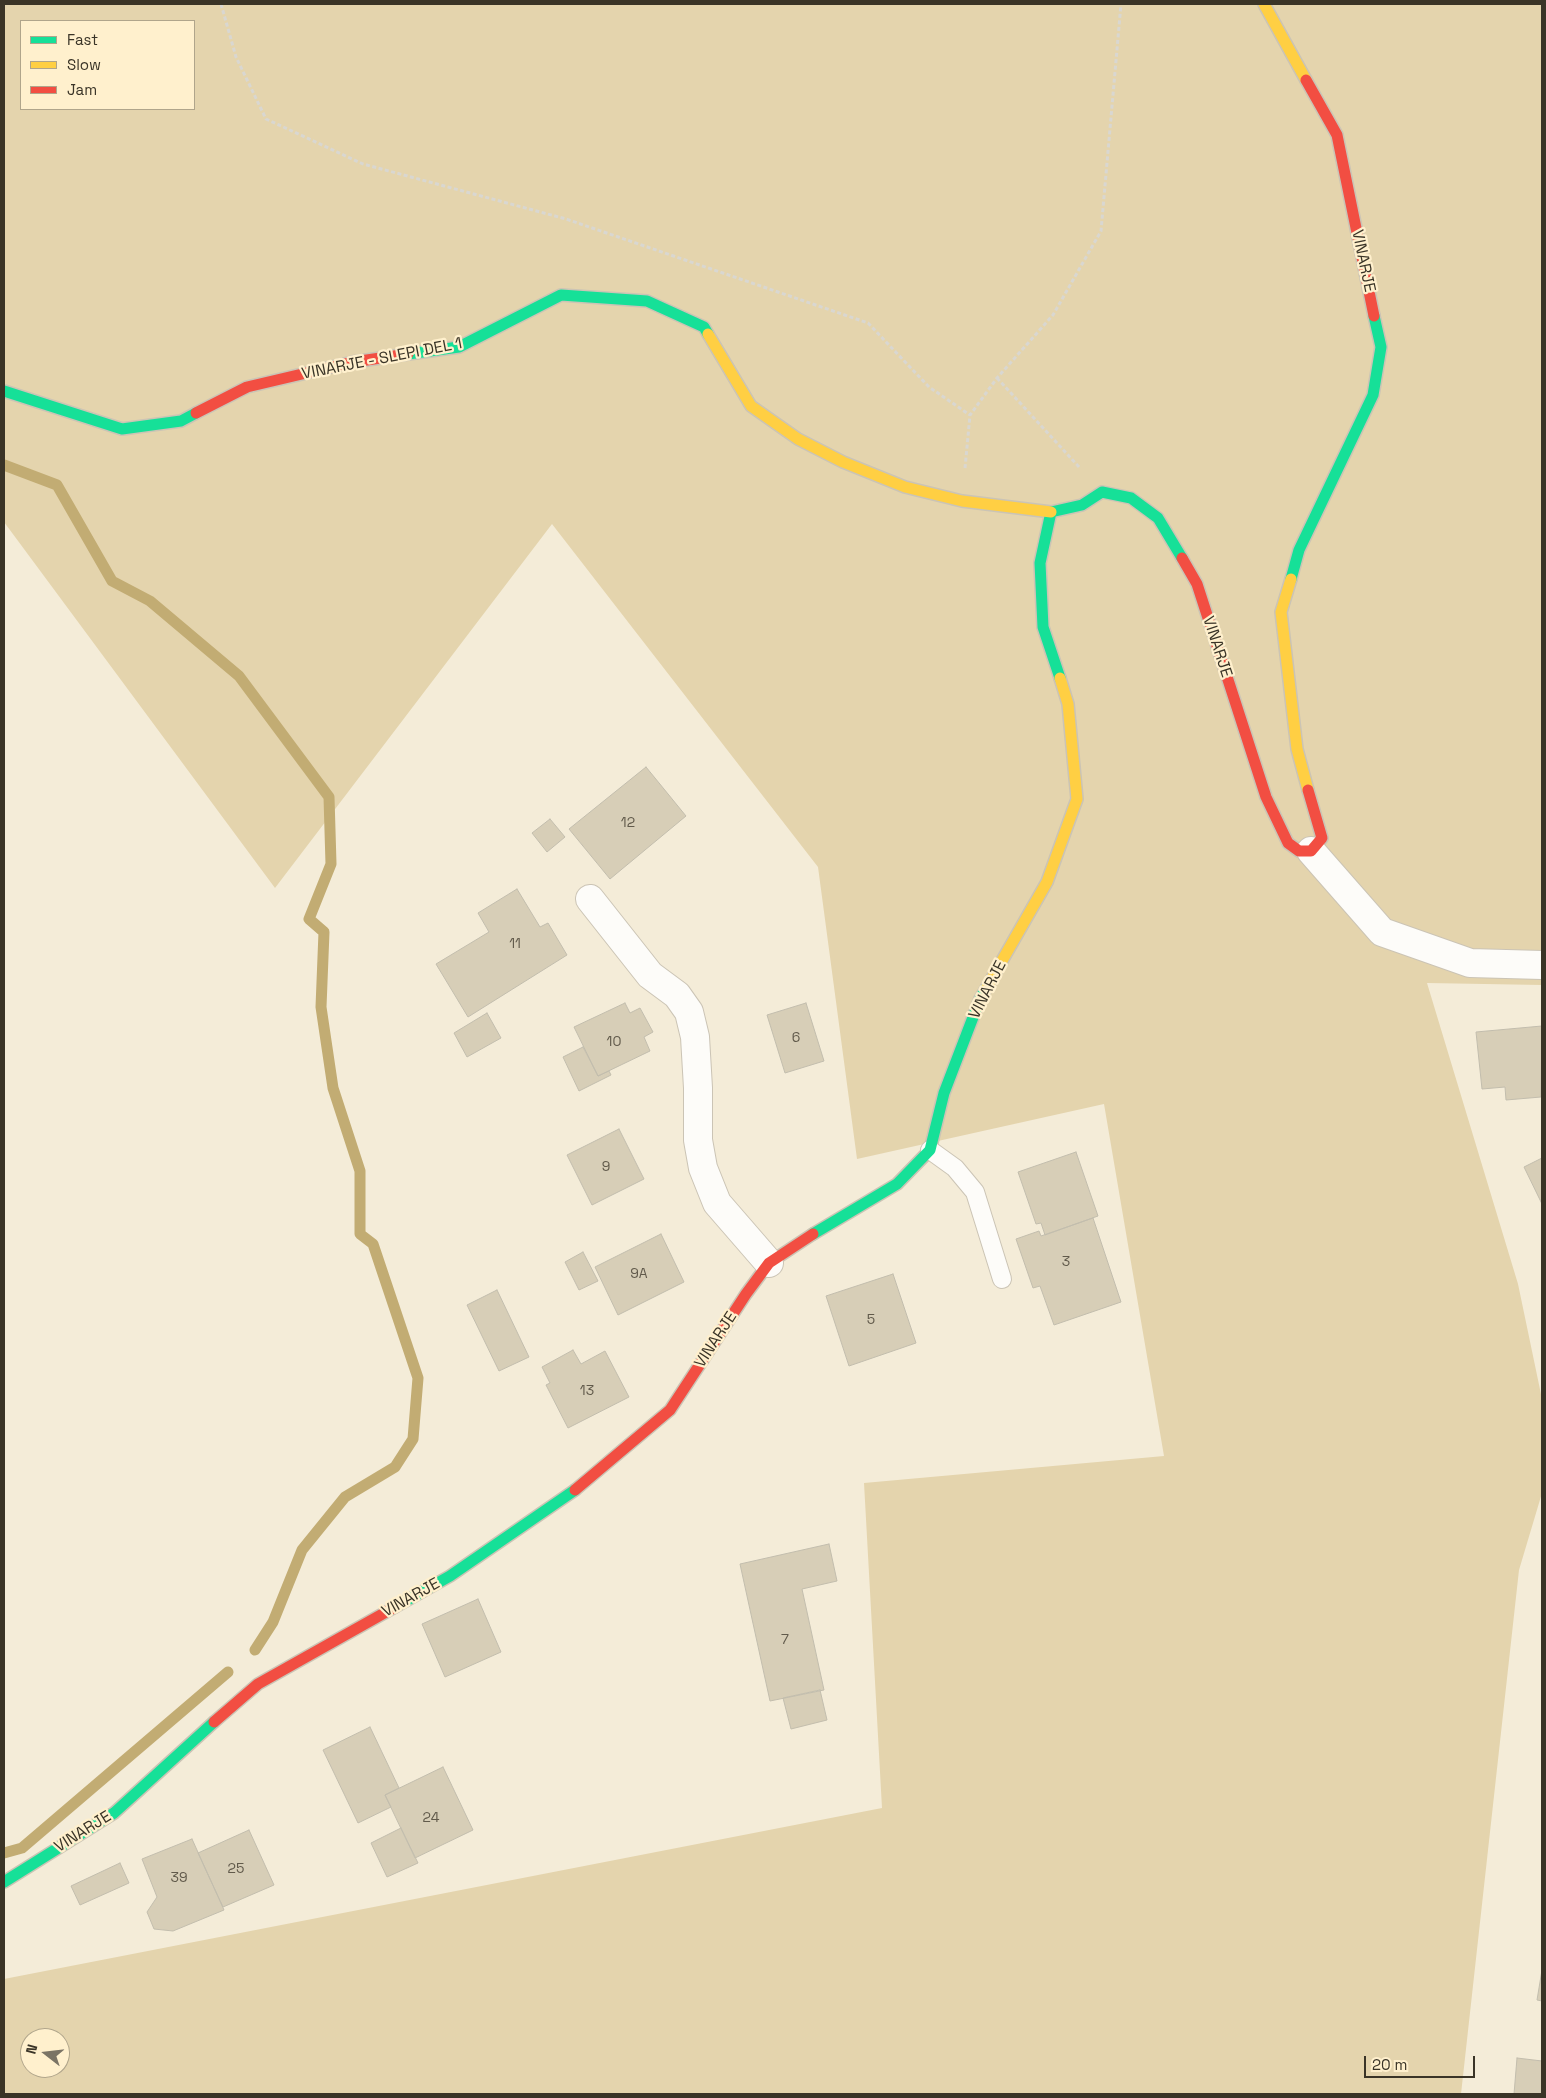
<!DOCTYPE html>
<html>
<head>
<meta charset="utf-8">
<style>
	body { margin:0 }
	#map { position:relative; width:1546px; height:2098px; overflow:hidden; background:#f4ecd8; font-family:"Space Grotesk",sans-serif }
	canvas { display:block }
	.frame { position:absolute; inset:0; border:5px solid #3a3427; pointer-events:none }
	.legend { position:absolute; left:20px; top:20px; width:175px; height:90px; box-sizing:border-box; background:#fff0cd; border:1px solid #b0a58b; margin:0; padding:6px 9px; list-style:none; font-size:15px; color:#3a3427 }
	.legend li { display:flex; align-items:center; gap:10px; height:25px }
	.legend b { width:25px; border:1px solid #b0a58b }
	.north { position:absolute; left:20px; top:2028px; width:50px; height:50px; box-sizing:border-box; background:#fff0cd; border:1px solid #b0a58b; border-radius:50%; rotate:286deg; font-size:14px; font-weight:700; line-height:20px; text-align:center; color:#3a3427 }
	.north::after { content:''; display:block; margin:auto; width:18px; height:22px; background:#7b7465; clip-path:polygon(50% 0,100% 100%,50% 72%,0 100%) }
	.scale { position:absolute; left:1364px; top:2056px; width:111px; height:22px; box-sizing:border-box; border:2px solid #3a3427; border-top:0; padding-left:6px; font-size:15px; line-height:18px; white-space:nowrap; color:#3a3427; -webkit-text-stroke:4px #fff0cd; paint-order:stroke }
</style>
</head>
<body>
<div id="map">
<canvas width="1546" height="2098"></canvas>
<div class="frame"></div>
<ul class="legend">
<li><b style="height:6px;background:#16e098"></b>Fast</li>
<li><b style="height:6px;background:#ffcf43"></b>Slow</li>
<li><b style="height:6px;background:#f24e42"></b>Jam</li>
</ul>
<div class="north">N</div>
<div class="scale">20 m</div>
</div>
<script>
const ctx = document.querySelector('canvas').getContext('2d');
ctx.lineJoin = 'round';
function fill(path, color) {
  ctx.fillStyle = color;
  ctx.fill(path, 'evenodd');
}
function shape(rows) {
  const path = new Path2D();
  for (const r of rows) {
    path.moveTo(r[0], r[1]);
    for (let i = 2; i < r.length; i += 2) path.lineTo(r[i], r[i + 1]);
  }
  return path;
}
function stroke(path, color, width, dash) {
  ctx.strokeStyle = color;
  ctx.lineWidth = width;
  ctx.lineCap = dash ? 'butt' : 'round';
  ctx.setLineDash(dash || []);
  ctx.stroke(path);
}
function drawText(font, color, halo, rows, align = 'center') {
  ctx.font = font + ' "Space Grotesk",sans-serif';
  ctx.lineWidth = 4.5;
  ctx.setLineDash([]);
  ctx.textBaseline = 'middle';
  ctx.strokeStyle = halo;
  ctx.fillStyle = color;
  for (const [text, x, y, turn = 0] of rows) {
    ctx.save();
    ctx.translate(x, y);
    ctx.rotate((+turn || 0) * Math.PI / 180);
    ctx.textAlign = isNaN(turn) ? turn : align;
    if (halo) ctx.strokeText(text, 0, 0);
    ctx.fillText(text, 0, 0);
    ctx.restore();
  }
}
const green = shape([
	[4,4,1542,4,1542,985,1427,983,1518,1284,1542,1399,1542,1493,1519,1570,1461,2094,4,2094,4,1979,882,1808,864,1483,1164,1456,1104,1104,857,1159,818,867,552,524,275,888,4,522],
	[21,21,194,21,194,109,21,109],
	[30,2038,60,2038,60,2068,30,2068]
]);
const stream = shape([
	[4,465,57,485,112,581,150,601,239,676,329,797,331,864,309,919,324,932,321,1007,333,1088,360,1171,360,1234,373,1244,418,1378,413,1439,395,1467,345,1497,302,1550,273,1622,255,1650],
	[4,1853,22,1848,228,1672]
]);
const building = shape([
	[646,767,686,816,610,879,569,829,646,767],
	[550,819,565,837,547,852,532,833,550,819],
	[517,889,540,927,548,923,567,955,468,1017,436,964,489,932,478,913,517,889],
	[625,1003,630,1013,640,1008,653,1032,644,1037,650,1051,598,1076,574,1027,625,1003],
	[806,1003,824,1061,785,1073,767,1015,806,1003],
	[487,1013,501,1038,467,1057,454,1033,487,1013],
	[1542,1026,1541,1097,1506,1100,1505,1087,1482,1089,1476,1032,1542,1026],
	[583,1047,598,1076,609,1071,611,1075,579,1091,563,1057,583,1047],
	[619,1129,644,1179,592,1205,567,1155,619,1129],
	[1076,1152,1098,1216,1045,1235,1041,1223,1036,1224,1018,1172,1076,1152],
	[1542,1158,1542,1204,1524,1167,1542,1158],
	[1093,1218,1121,1302,1054,1325,1040,1286,1033,1288,1016,1239,1039,1231,1041,1236,1093,1218],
	[661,1234,684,1282,618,1315,595,1267,661,1234],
	[583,1252,598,1281,579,1290,565,1262,583,1252],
	[893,1274,916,1343,849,1366,826,1296,893,1274],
	[497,1290,529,1357,499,1371,467,1305,497,1290],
	[573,1350,581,1364,605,1351,629,1397,568,1428,546,1385,550,1383,542,1367,573,1350],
	[829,1544,837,1581,802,1589,824,1690,770,1701,740,1564,829,1544],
	[478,1599,501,1652,445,1677,422,1624,478,1599],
	[820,1690,827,1720,791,1729,783,1698,820,1690],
	[370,1727,399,1788,385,1795,391,1807,358,1823,323,1750,370,1727],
	[443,1767,473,1830,415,1858,385,1795,443,1767],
	[401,1828,418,1863,387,1877,371,1843,401,1828],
	[249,1830,274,1885,223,1907,198,1853,249,1830],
	[192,1839,224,1910,173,1931,154,1929,147,1912,157,1897,142,1859,192,1839],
	[120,1863,129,1883,80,1905,71,1886,120,1863],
	[1542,1970,1542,2001,1537,2000,1542,1970],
	[1517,2058,1542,2061,1542,2094,1514,2094,1517,2058]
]);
const path = shape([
	[221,4,236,57,266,119,363,164,566,219,868,323,929,387,970,415],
	[997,378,1080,468],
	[965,468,970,415,997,378,1053,315,1101,231,1121,4]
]);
const lane = shape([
	[930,1150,955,1168,975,1192,1002,1279]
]);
const street = shape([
	[1311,851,1382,932,1470,963,1542,965],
	[590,899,650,975,677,995,689,1012,695,1037,698,1088,698,1140,703,1168,717,1203,769,1263]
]);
const fast = shape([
	[408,354,459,347,561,295,647,301,704,327,708,334],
	[4,391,122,429,181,421,196,413],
	[1291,579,1299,550,1373,395,1381,347,1374,316],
	[1060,678,1043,627,1040,563,1051,512,1082,505,1102,492,1131,498,1158,518,1182,558],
	[813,1234,897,1184,930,1150,944,1093,980,999,987,987],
	[395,1607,450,1576,575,1490],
	[4,1882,114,1813,214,1722]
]);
const slow = shape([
	[1264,4,1306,80],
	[708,334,751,406,798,439,843,462,905,487,962,501,1051,512],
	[1291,579,1281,612,1297,749,1308,790],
	[987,987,1047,882,1077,799,1068,704,1060,678]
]);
const jam = shape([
	[1306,80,1337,135,1374,316],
	[196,413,247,387,353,362,408,354],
	[1182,558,1197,584,1266,797,1288,843,1299,851,1311,851,1322,838,1308,790],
	[575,1490,670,1410,746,1294,769,1263,813,1234],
	[214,1722,258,1684,395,1607]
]);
const numberNames = [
	["12",628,823],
	["11",515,944],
	["6",796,1038],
	["10",614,1042],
	["9",606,1167],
	["3",1066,1262],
	["9A",639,1274],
	["5",871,1320],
	["13",587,1391],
	["7",785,1640],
	["24",431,1818],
	["25",236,1869],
	["39",179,1878]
];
const streetNames = [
	["VINARJE",1363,261,78],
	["VINARJE - SLEPI DEL 1",382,359,-11],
	["VINARJE",1217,647,72],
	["VINARJE",988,990,-63],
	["VINARJE",716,1340,-57],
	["VINARJE",411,1598,-29],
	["VINARJE",83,1832,-32]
];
fill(green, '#e4d4ad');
stroke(stream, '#c2ac73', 11);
fill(building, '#d7ceb7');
stroke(building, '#c2bdad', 1);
stroke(lane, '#cbc4b5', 20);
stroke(street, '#cbc4b5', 30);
stroke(fast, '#cbc4b5', 14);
stroke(slow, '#cbc4b5', 14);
stroke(jam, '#cbc4b5', 14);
stroke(path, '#d9d7d1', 3, [4, 2.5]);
stroke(lane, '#fdfcf9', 18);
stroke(street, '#fdfcf9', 28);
stroke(fast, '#16e098', 11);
stroke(slow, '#ffcf43', 11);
stroke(jam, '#f24e42', 11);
drawText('14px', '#615a4b', null, numberNames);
drawText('16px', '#3a3427', '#fff0cd', streetNames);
</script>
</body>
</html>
